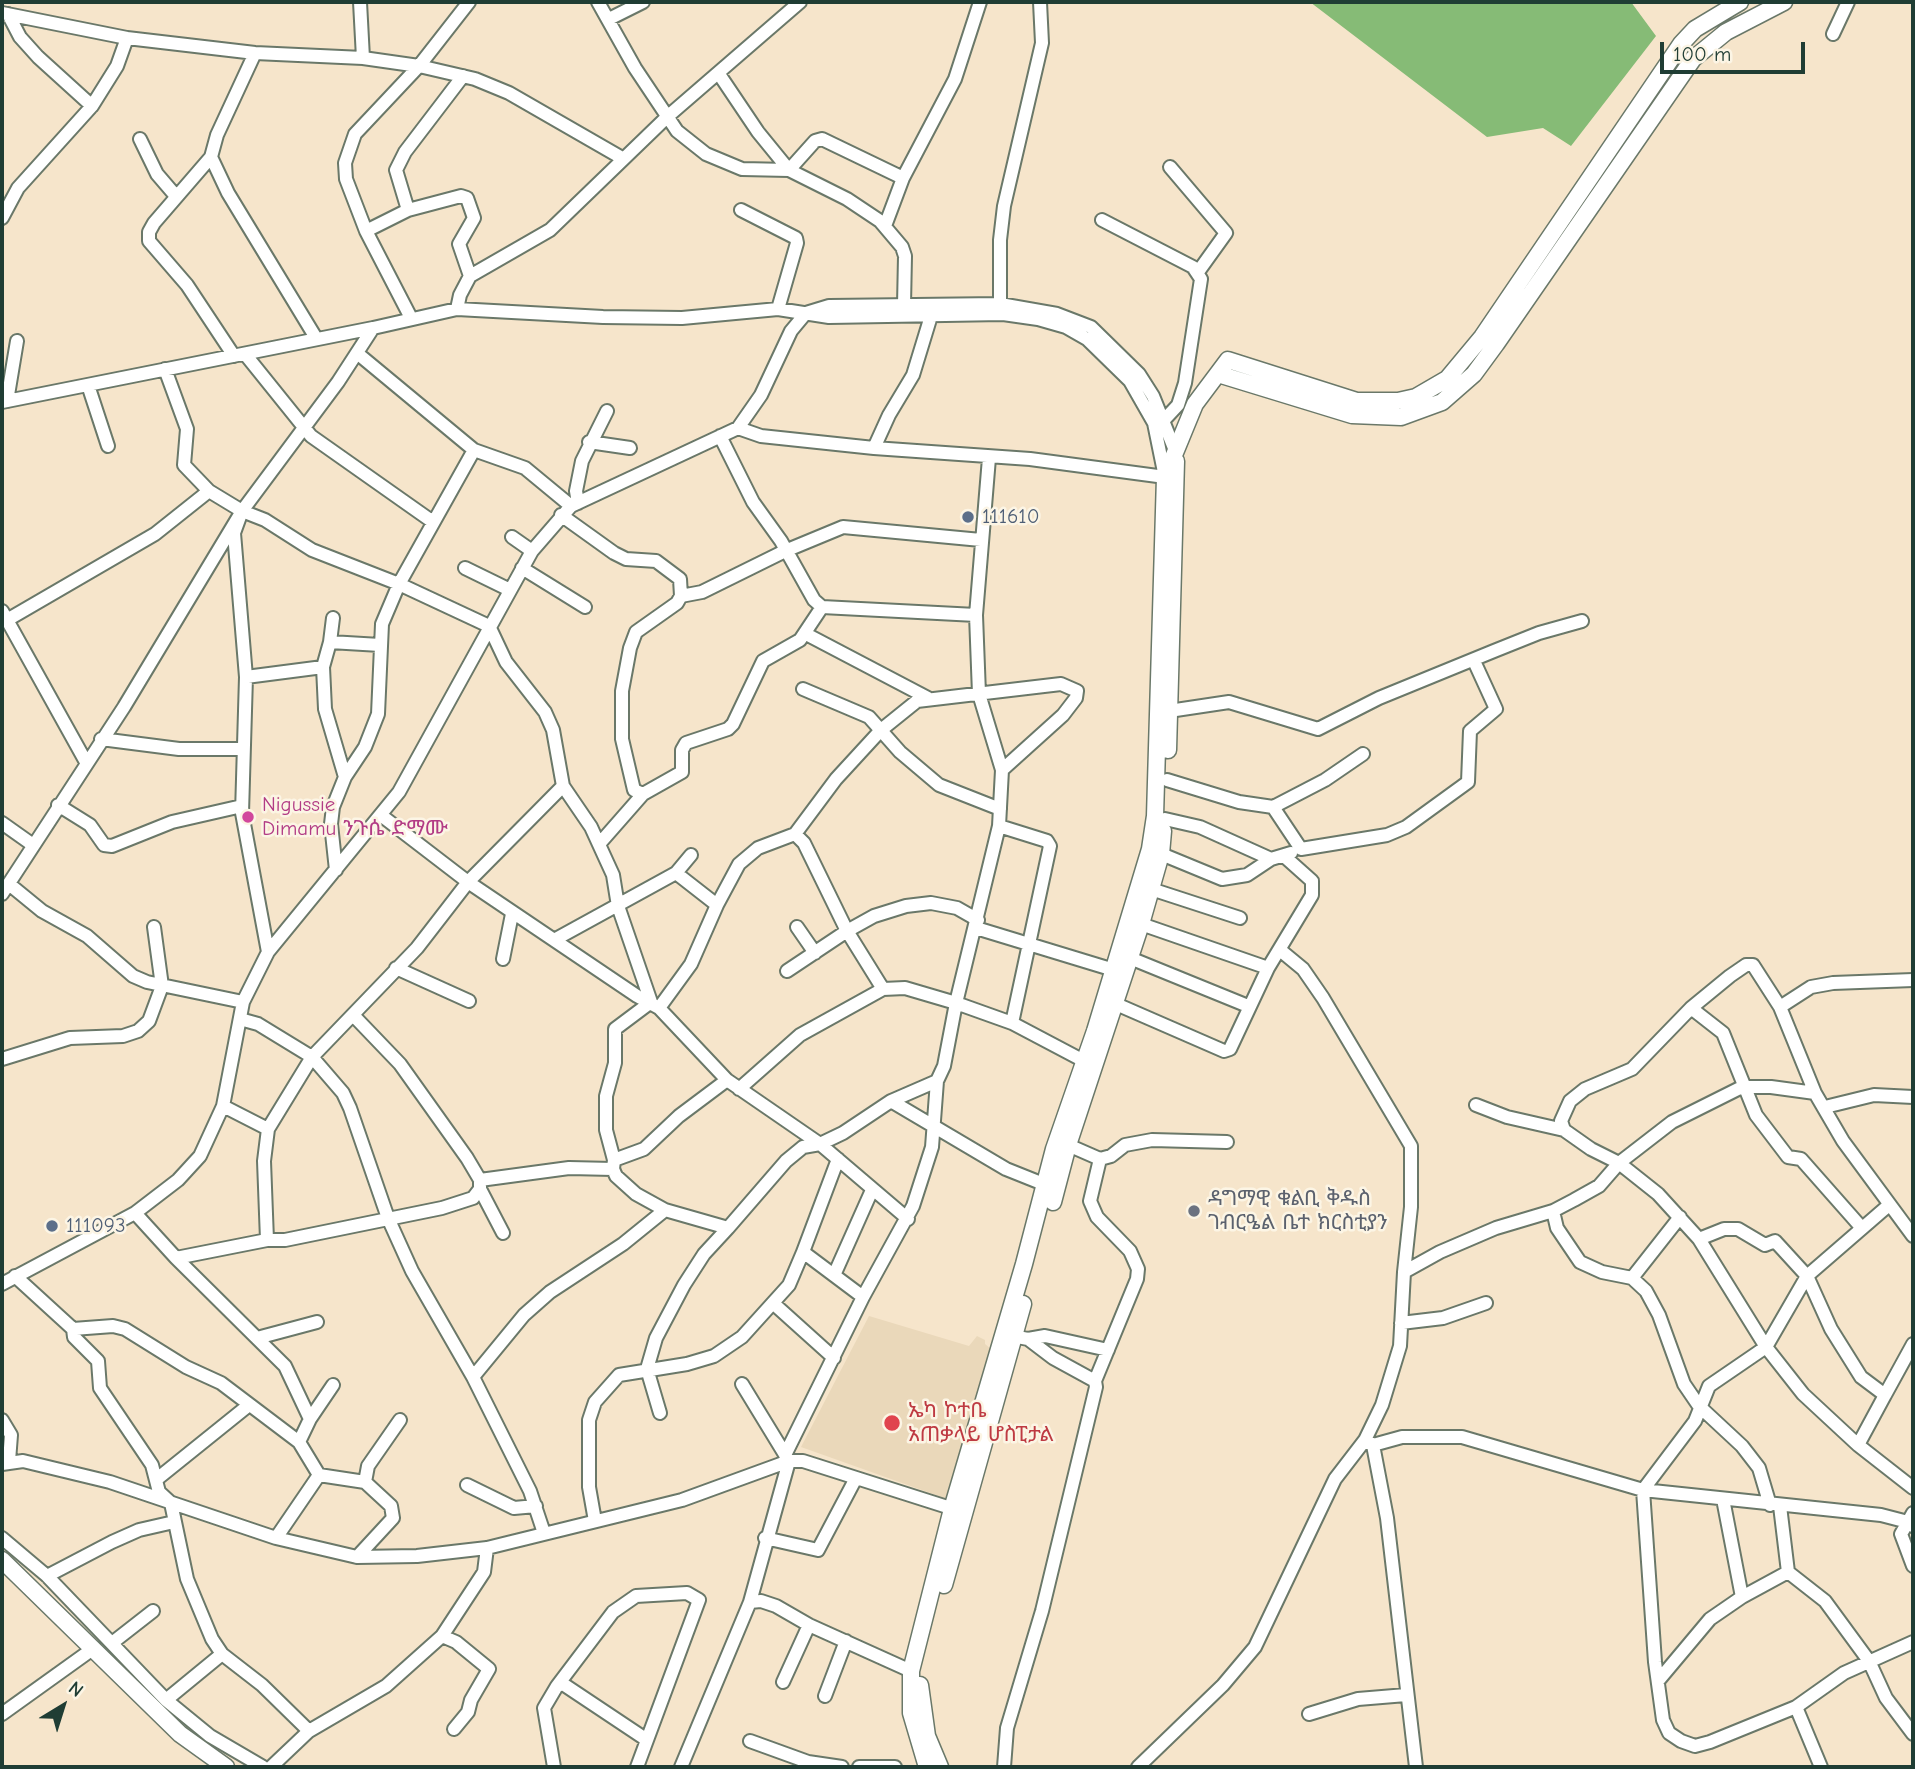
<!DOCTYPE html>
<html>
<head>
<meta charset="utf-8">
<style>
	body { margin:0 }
	#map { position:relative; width:1915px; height:1769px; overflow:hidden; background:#f6e5cb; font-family:"Comic Neue",sans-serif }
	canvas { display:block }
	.frame { position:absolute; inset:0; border:4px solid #1f3d34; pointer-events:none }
	.north { position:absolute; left:28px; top:1671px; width:70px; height:70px; -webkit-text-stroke:5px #fcf5e5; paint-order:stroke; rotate:38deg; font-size:19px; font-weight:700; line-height:28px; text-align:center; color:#1f3d34 }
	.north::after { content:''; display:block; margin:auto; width:24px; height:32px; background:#1f3d34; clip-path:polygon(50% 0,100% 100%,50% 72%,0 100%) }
	.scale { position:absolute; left:1660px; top:42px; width:145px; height:32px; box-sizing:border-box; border:4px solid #1f3d34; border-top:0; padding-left:9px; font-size:21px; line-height:24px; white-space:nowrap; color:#1f3d34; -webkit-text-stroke:5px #fcf5e5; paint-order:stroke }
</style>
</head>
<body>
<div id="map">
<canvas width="1915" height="1769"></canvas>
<div class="frame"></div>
<div class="north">N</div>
<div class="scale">100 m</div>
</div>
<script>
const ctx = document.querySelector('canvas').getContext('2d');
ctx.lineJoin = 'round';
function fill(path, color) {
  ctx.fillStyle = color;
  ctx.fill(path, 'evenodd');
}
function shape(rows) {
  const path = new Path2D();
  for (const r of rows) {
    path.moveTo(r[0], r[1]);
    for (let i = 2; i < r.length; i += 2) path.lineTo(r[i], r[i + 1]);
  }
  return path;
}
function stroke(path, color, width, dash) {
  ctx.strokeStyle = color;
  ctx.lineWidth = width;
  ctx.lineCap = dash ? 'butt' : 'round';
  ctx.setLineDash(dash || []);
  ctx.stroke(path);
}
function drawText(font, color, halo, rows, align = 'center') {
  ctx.font = font + ' "Comic Neue","Noto Sans Ethiopic",sans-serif';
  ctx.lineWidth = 5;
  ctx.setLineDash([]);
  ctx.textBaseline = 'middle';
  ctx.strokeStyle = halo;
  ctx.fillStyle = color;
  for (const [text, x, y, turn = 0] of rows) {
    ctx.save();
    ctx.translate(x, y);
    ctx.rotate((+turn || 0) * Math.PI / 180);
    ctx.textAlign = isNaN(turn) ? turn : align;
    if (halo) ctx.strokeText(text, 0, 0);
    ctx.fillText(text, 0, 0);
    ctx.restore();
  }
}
const built = shape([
	[869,1316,969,1346,977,1336,985,1340,985,1344,991,1349,950,1500,801,1447]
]);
const forest = shape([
	[1310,2,1631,2,1656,36,1571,146,1543,128,1487,137]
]);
const minor = shape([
	[360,2,363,58],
	[598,2,635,68,677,131,706,154,742,169,789,170,847,199,880,221,902,247,905,256,904,305],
	[2,13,127,38],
	[8,14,20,37,38,57,92,106],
	[609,19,643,2],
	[1833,34,1848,2],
	[719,74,758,132,789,170,815,141,822,139,903,178,885,226],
	[140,139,157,174,175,195],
	[211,157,217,135,255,53],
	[1170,167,1226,233,1198,272],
	[903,178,955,79,980,2],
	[408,210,461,196,467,198,474,218,459,244,470,276,460,295,457,309],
	[741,210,796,238,797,243,778,309],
	[2,218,18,188,92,106,117,66,127,38,255,53,363,58,419,66,469,2],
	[1102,220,1193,267,1201,279,1185,383,1178,405,1164,420],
	[366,231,408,210,396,170,405,152,463,76],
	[470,276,550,230,667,117,800,2],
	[1000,304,1000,240,1004,206,1042,43,1040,2],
	[411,318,366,231,346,179,345,163,355,134,419,66,475,79,509,93,622,158],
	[357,353,474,450,399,584,489,626,506,662,545,712,553,730,563,786,591,827,613,875,618,906,651,1002,615,1029,615,1063,606,1096,606,1130,614,1160,613,1169],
	[245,354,311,436,433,522],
	[234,356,187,285,149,241,149,232,154,223,211,157,228,193,316,338],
	[165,369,187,429,184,465,209,491],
	[88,385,108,446],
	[7,401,17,341],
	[2,402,373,328],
	[589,442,630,448],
	[874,448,889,415,913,375,931,316],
	[474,450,525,468,571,506],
	[578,503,576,491,582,461,607,411],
	[242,511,265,520,312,550,399,584,382,624,378,714,365,747,345,777],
	[561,515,614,553,626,559,656,561,680,579,681,596,677,603,636,632,630,648,622,691,622,739,634,790,643,794,682,772,682,750,686,743,728,729,733,724,763,661,800,640,822,607,814,600,781,541,753,502,720,436],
	[512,537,532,551],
	[465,568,510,590],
	[522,568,585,607],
	[681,596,702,592,785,551,843,527,981,540],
	[822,607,976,615],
	[2,611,86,762],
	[333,618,330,642,380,645],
	[7,620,155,534,209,491,242,511,234,533,246,677,242,813,268,952],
	[806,634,928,698],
	[323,667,325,709,345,777,333,807,331,824,336,870],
	[246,677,323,667,330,642],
	[803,689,869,717,900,752,939,785,1000,809],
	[1169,711,1229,702,1318,729,1379,698,1494,651,1539,633,1582,621],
	[101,739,179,749,242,749],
	[1167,780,1239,802,1273,807,1301,849,1387,835,1406,827,1468,782,1470,731,1496,709,1474,661],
	[58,805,90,825,104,845,112,846,172,822,242,806],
	[1273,807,1325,780,1363,754],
	[382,816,468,882,563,786],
	[1165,819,1200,827,1271,859],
	[2,823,33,845],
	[999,826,1047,841,1050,846,1012,1023],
	[600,843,643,794],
	[1154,851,1222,879,1247,875,1271,859,1291,853],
	[691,855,676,873,717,905],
	[9,884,42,911,87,936,133,976,147,982,243,1002],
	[1151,889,1240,918],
	[2,894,124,707,242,511,338,382,373,328,457,309,603,317,682,318,778,309,829,317,1003,314,1038,319,1066,327,1087,339,1130,381,1154,423,1165,477,1030,459,874,448,761,436,738,428],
	[1141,924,1268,968],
	[797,927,815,953],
	[976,928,1114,970],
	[554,940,676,873],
	[1280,950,1303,969,1323,998,1411,1146,1411,1207,1404,1272],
	[1130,958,1248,1006],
	[503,959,512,914],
	[396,968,469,1001],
	[787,971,847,931,874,916,906,906,931,903,957,908,978,920],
	[883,989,905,988,956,1003,999,826,1002,770,979,694,976,615,989,458],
	[1116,1004,1224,1051,1230,1049,1268,968,1312,895,1312,881,1284,856],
	[1780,1007,1811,987,1833,983,1913,980],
	[659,1008,691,964,717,905,739,864,758,848,795,834,836,779,881,730,917,701,1061,684,1077,691,1076,698,1063,715,1002,770],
	[1691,1008,1723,1033,1756,1115,1788,1157,1801,1159,1861,1227],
	[240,1019,258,1024,312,1057,417,948,468,882,637,996,659,1008,727,1080,820,1144,908,1219],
	[2,1059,70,1038,123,1036,138,1031,149,1021,162,986,154,927],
	[739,1089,800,1035,883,989,847,931,804,843,795,834],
	[1815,1093,1771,1087,1742,1087,1672,1122,1619,1163,1591,1149,1564,1130,1561,1121,1570,1101,1585,1089,1632,1069,1691,1008,1730,976,1746,965,1753,965,1780,1007,1815,1093,1843,1141,1913,1236],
	[891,1101,937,1081],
	[1476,1105,1507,1117,1564,1130],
	[223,1106,268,1129,264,1161,267,1240,285,1240,442,1208,473,1198,480,1189,480,1180,467,1158,400,1064,353,1015],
	[1825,1107,1874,1095,1913,1097],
	[268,1129,312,1057,343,1093,350,1108,388,1218,412,1271,473,1377,530,1491,544,1533],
	[1068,1145,1100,1159,1111,1156,1125,1145,1152,1140,1227,1142],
	[614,1160,644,1149,679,1116,727,1080],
	[480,1180,569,1168,613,1169,616,1176,636,1194,665,1210,728,1228,786,1161,803,1147,820,1144,843,1133,891,1101,1006,1169,1046,1185],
	[480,1189,503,1233],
	[1553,1211,1557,1228,1580,1262,1602,1272,1632,1278,1646,1291,1659,1315,1684,1384,1699,1406,1742,1446,1759,1468,1770,1505],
	[135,1213,176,1258,267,1240],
	[1699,1239,1724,1229,1738,1229,1765,1245,1775,1241,1807,1276,1889,1205],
	[803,1252,838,1159],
	[176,1258,285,1366,310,1419,299,1442],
	[835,1273,872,1190],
	[15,1276,73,1329,74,1337,98,1361,100,1388,152,1465,159,1492,171,1503,187,1579,212,1639,222,1654,262,1685,309,1731,386,1686,442,1636,484,1572,487,1548],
	[1632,1278,1680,1217],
	[2,1284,135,1213,178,1180,200,1156,223,1106,243,1002,268,952,399,792,532,551,571,506,738,428,761,395,791,331,806,313,829,306,1000,304,1057,314,1091,327,1139,374,1153,396,1176,453],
	[774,1304,834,1358],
	[1401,1323,1443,1318,1486,1303],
	[73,1329,113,1326,125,1329,186,1367,221,1383,299,1442,319,1475,276,1538],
	[257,1338,317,1322],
	[1028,1339,1045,1336,1108,1350],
	[473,1377,524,1315,550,1292,623,1244,665,1210],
	[1095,1381,1137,1279,1138,1269,1130,1251,1097,1217,1090,1201,1100,1159],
	[742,1384,789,1461,750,1602],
	[1885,1395,1913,1344],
	[660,1413,647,1369,656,1338,684,1285,704,1254,728,1228],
	[310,1419,333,1385],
	[2,1420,11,1435,9,1461],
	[1368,1442,1373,1445,1387,1518,1416,1767],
	[1373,1445,1402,1437,1462,1437,1643,1490,1881,1515,1908,1522,1913,1513],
	[1858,1445,1885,1395,1861,1377,1831,1329,1807,1276,1766,1347,1709,1386,1695,1421,1643,1490,1655,1662,1663,1720,1669,1733,1681,1741,1695,1746,1710,1742,1796,1707,1844,1673,1913,1642],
	[785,1455,863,1297],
	[2,1464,23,1461,110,1482,276,1538,357,1557,417,1556,487,1548,682,1500,789,1461,803,1461,960,1511],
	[319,1475,365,1482,391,1506,393,1518,357,1557],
	[157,1479,249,1405],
	[365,1482,368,1466,400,1420],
	[467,1485,514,1508,536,1506],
	[595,1521,589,1487,589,1420,595,1402,619,1375,687,1364,714,1356,742,1337,789,1285,803,1252,863,1297,913,1206,932,1147,937,1081,944,1066,956,1003,1012,1023,1084,1061],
	[1913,1526,1908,1522,1901,1534,1913,1566],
	[2,1538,47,1576,166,1700,210,1736,263,1767],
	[765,1538,818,1550,856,1478],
	[1788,1572,1825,1601,1869,1661,1886,1698,1913,1734],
	[47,1576,112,1542,139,1530,174,1522],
	[1742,1597,1788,1572,1780,1506],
	[442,1636,456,1642,489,1669,471,1700,468,1712,454,1729],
	[112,1643,153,1611],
	[1658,1681,1710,1619,1742,1597,1723,1499],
	[783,1682,809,1625],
	[557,1686,613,1612,636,1596,687,1593,699,1600,637,1767],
	[825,1696,846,1641],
	[166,1700,222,1654],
	[1796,1707,1821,1767],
	[2,1714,94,1648],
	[1309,1714,1358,1699,1406,1695],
	[750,1741,808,1762,842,1767],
	[271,1767,309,1731],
	[554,1767,544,1708,557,1686,563,1684,647,1740],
	[681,1767,750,1602,761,1601,776,1606,809,1625,911,1671],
	[859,1767,895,1767],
	[1004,1767,1007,1728,1042,1611,1096,1387,1095,1381,1053,1358,1028,1339,1007,1335],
	[1138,1767,1223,1685,1255,1647,1335,1479,1365,1440,1382,1405,1400,1346,1404,1272,1440,1252,1496,1228,1553,1211,1574,1200,1599,1186,1619,1163,1658,1194,1699,1239,1766,1347,1803,1394,1858,1445,1913,1488]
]);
const major = shape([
	[1218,374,1352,415,1401,417,1442,402,1474,374,1496,344,1693,59,1726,32,1784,2],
	[1168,750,1176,461],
	[1053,1202,1068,1145,1141,924,1161,854,1163,831],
	[2,1560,180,1734,226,1767],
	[944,1585,1023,1304],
	[920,1685,927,1736,940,1767],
	[927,1767,911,1713,911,1671,952,1509,1024,1264,1054,1149,1095,1031,1150,849,1155,816,1165,477,1195,404,1228,360,1357,401,1398,401,1416,397,1447,379,1482,337,1681,44,1695,29,1740,2]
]);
const markers = [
	[968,517,7,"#5c6f8a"],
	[248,817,7,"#d1479c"],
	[1194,1211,7,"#6b7280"],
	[52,1226,7,"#5c6f8a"],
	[892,1423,9,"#e0444e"]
];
const serviceNames = [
	["111610",982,517],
	["111093",66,1226]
];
const hotelNames = [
	["Nigussie",262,805],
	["Dimamu ንጉሴ ድማሙ",262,829]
];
const worshipNames = [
	["ዳግማዊ ቁልቢ ቅዱስ",1208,1199],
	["ገብርዔል ቤተ ክርስቲያን",1208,1223]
];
const healthNames = [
	["ኤካ ኮተቤ",908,1411],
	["አጠቃላይ ሆስፒታል",908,1435]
];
fill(built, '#ead8ba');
fill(forest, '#86bb76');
stroke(minor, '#6a7869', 16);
stroke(major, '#6a7869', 19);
stroke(minor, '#fff', 12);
stroke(major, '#fff', 16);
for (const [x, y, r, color] of markers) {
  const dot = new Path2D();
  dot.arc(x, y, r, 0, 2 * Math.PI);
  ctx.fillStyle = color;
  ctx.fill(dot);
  stroke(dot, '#fcf5e5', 2.5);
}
drawText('21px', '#4e5e75', '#fcf5e5', serviceNames, 'left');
drawText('21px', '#b23c85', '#fcf5e5', hotelNames, 'left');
drawText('21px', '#5b616d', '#fcf5e5', worshipNames, 'left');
drawText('21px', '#be3a42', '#fcf5e5', healthNames, 'left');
</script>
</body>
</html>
